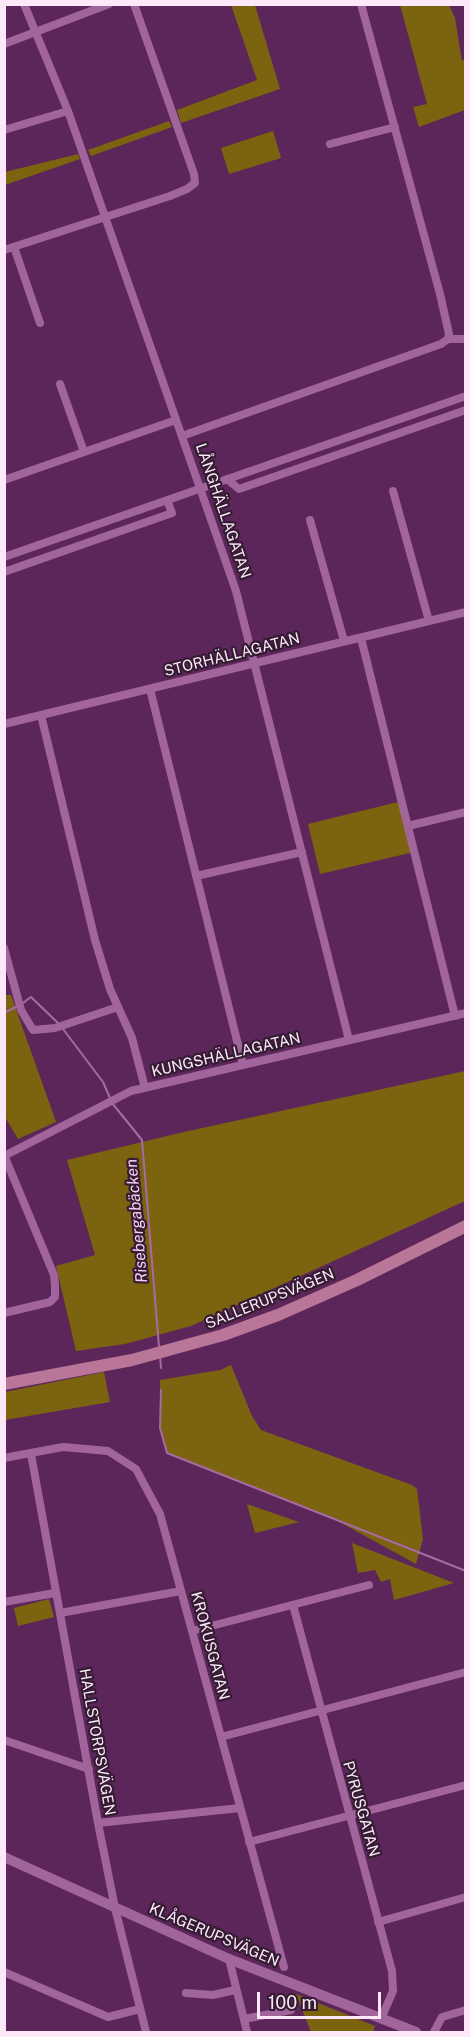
<!DOCTYPE html>
<html>
<head>
<meta charset="utf-8">
<style>
	body { margin:0 }
	#map { position:relative; width:470px; height:2037px; overflow:hidden; background:#5d265a; font-family:"Public Sans",sans-serif }
	canvas { display:block }
	.frame { position:absolute; inset:0; border:6px solid #fde8fa; pointer-events:none }
	.scale { position:absolute; left:257px; top:1992px; width:124px; height:27px; box-sizing:border-box; border:3px solid #fde8fa; border-top:0; padding-left:8px; font-size:18px; line-height:21px; white-space:nowrap; color:#fde8fa; -webkit-text-stroke:4px #341c32; paint-order:stroke }
</style>
</head>
<body>
<div id="map">
<canvas width="470" height="2037"></canvas>
<div class="frame"></div>
<div class="scale">100 m</div>
</div>
<script>
const ctx = document.querySelector('canvas').getContext('2d');
ctx.lineJoin = 'round';
function fill(path, color) {
  ctx.fillStyle = color;
  ctx.fill(path, 'evenodd');
}
function shape(rows) {
  const path = new Path2D();
  for (const r of rows) {
    path.moveTo(r[0], r[1]);
    for (let i = 2; i < r.length; i += 2) path.lineTo(r[i], r[i + 1]);
  }
  return path;
}
function stroke(path, color, width, dash) {
  ctx.strokeStyle = color;
  ctx.lineWidth = width;
  ctx.lineCap = dash ? 'butt' : 'round';
  ctx.setLineDash(dash || []);
  ctx.stroke(path);
}
function drawText(font, color, halo, rows, align = 'center') {
  ctx.font = font + ' "Public Sans",sans-serif';
  ctx.lineWidth = 4.5;
  ctx.setLineDash([]);
  ctx.textBaseline = 'middle';
  ctx.strokeStyle = halo;
  ctx.fillStyle = color;
  for (const [text, x, y, turn = 0] of rows) {
    ctx.save();
    ctx.translate(x, y);
    ctx.rotate((+turn || 0) * Math.PI / 180);
    ctx.textAlign = isNaN(turn) ? turn : align;
    if (halo) ctx.strokeText(text, 0, 0);
    ctx.fillText(text, 0, 0);
    ctx.restore();
  }
}
const green = shape([
	[231,5,255,5,280,89,181,123,177,110,257,80],
	[400,5,449,5,455,18,462,61,465,59,465,110,419,127,413,107,427,104],
	[169,121,172,127,91,156,88,150],
	[273,131,281,158,229,174,221,148],
	[78,154,80,159,5,185,5,172],
	[402,801,414,852,320,874,308,824],
	[5,995,11,995,56,1122,18,1139,5,1117],
	[465,1071,465,1201,191,1326,125,1344,76,1351,56,1266,95,1255,67,1160,184,1132],
	[231,1365,252,1416,261,1430,412,1485,417,1489,423,1539,416,1564,334,1519,167,1453,160,1428,160,1380,220,1370],
	[104,1372,110,1402,5,1420,5,1392],
	[247,1504,299,1522,255,1533],
	[352,1543,454,1583,394,1600,390,1579,381,1582,375,1570,358,1573],
	[49,1599,54,1617,18,1626,14,1608],
	[296,1994,375,2026,373,2032,311,2032]
]);
const stream = shape([
	[23,1003,31,997,59,1024],
	[4,1013,18,1006],
	[63,1029,103,1082,110,1098],
	[112,1103,142,1140,159,1347],
	[160,1356,161,1368],
	[161,1390,160,1428,167,1453,466,1571]
]);
const minor = shape([
	[24,4,68,111,236,591,349,1040],
	[361,4,440,294,449,334,448,339],
	[4,44,109,4],
	[4,130,68,111],
	[330,144,395,127],
	[14,247,40,323],
	[4,250,170,196,187,189,195,183,194,174,134,4],
	[60,384,84,452],
	[182,436,441,344,448,339,466,339],
	[227,479,239,489,466,410],
	[4,480,176,420],
	[393,491,429,621],
	[310,520,344,641],
	[4,557,466,396],
	[4,572,172,513,167,500],
	[361,638,455,1016],
	[150,689,243,1065],
	[41,715,95,940,110,989,132,1038,145,1088],
	[4,724,466,612],
	[408,826,466,812],
	[196,876,302,852],
	[4,948,21,1010,33,1030,55,1028,118,1007],
	[4,1155,54,1275,55,1285,55,1297,50,1302,4,1313],
	[4,1156,131,1091,466,1013],
	[31,1454,98,1823,115,1908,146,2032],
	[4,1458,63,1447,108,1451,136,1469,145,1486,160,1514,284,1967],
	[4,1602,55,1593],
	[293,1605,392,1971,393,1991,381,2019],
	[60,1613,181,1591],
	[192,1631,369,1585],
	[221,1737,466,1672],
	[4,1740,89,1769],
	[98,1823,240,1808],
	[249,1842,466,1785],
	[378,1922,466,1897],
	[229,1959,247,2032],
	[4,1972,108,2017,140,2009],
	[186,1993,213,1995,235,1990],
	[244,2019,291,2010],
	[434,2032,442,2017,466,2010]
]);
const tertiary = shape([
	[4,1857,229,1959,416,2032]
]);
const secondary = shape([
	[4,1384,132,1360,223,1335,278,1315,357,1280,466,1226]
]);
const streetNames = [
	["LÅNGHÄLLAGATAN",223,511,71],
	["STORHÄLLAGATAN",232,655,-14],
	["KUNGSHÄLLAGATAN",226,1055,-13],
	["SALLERUPSVÄGEN",270,1299,-22],
	["KROKUSGATAN",210,1646,75],
	["HALLSTORPSVÄGEN",97,1742,80],
	["PYRUSGATAN",361,1809,74],
	["KLÅGERUPSVÄGEN",214,1935,23]
];
const waterNames = [
	["Risebergabäcken",137,1221,-95]
];
fill(green, '#7c630f');
stroke(stream, '#a86aa5', 2);
stroke(minor, '#a1659c', 8);
stroke(tertiary, '#a1659c', 10);
stroke(secondary, '#ba7698', 12);
drawText('15px', '#fde8fa', '#341c32', streetNames);
drawText('italic 16px', '#fbcff6', '#341c32', waterNames);
</script>
</body>
</html>
